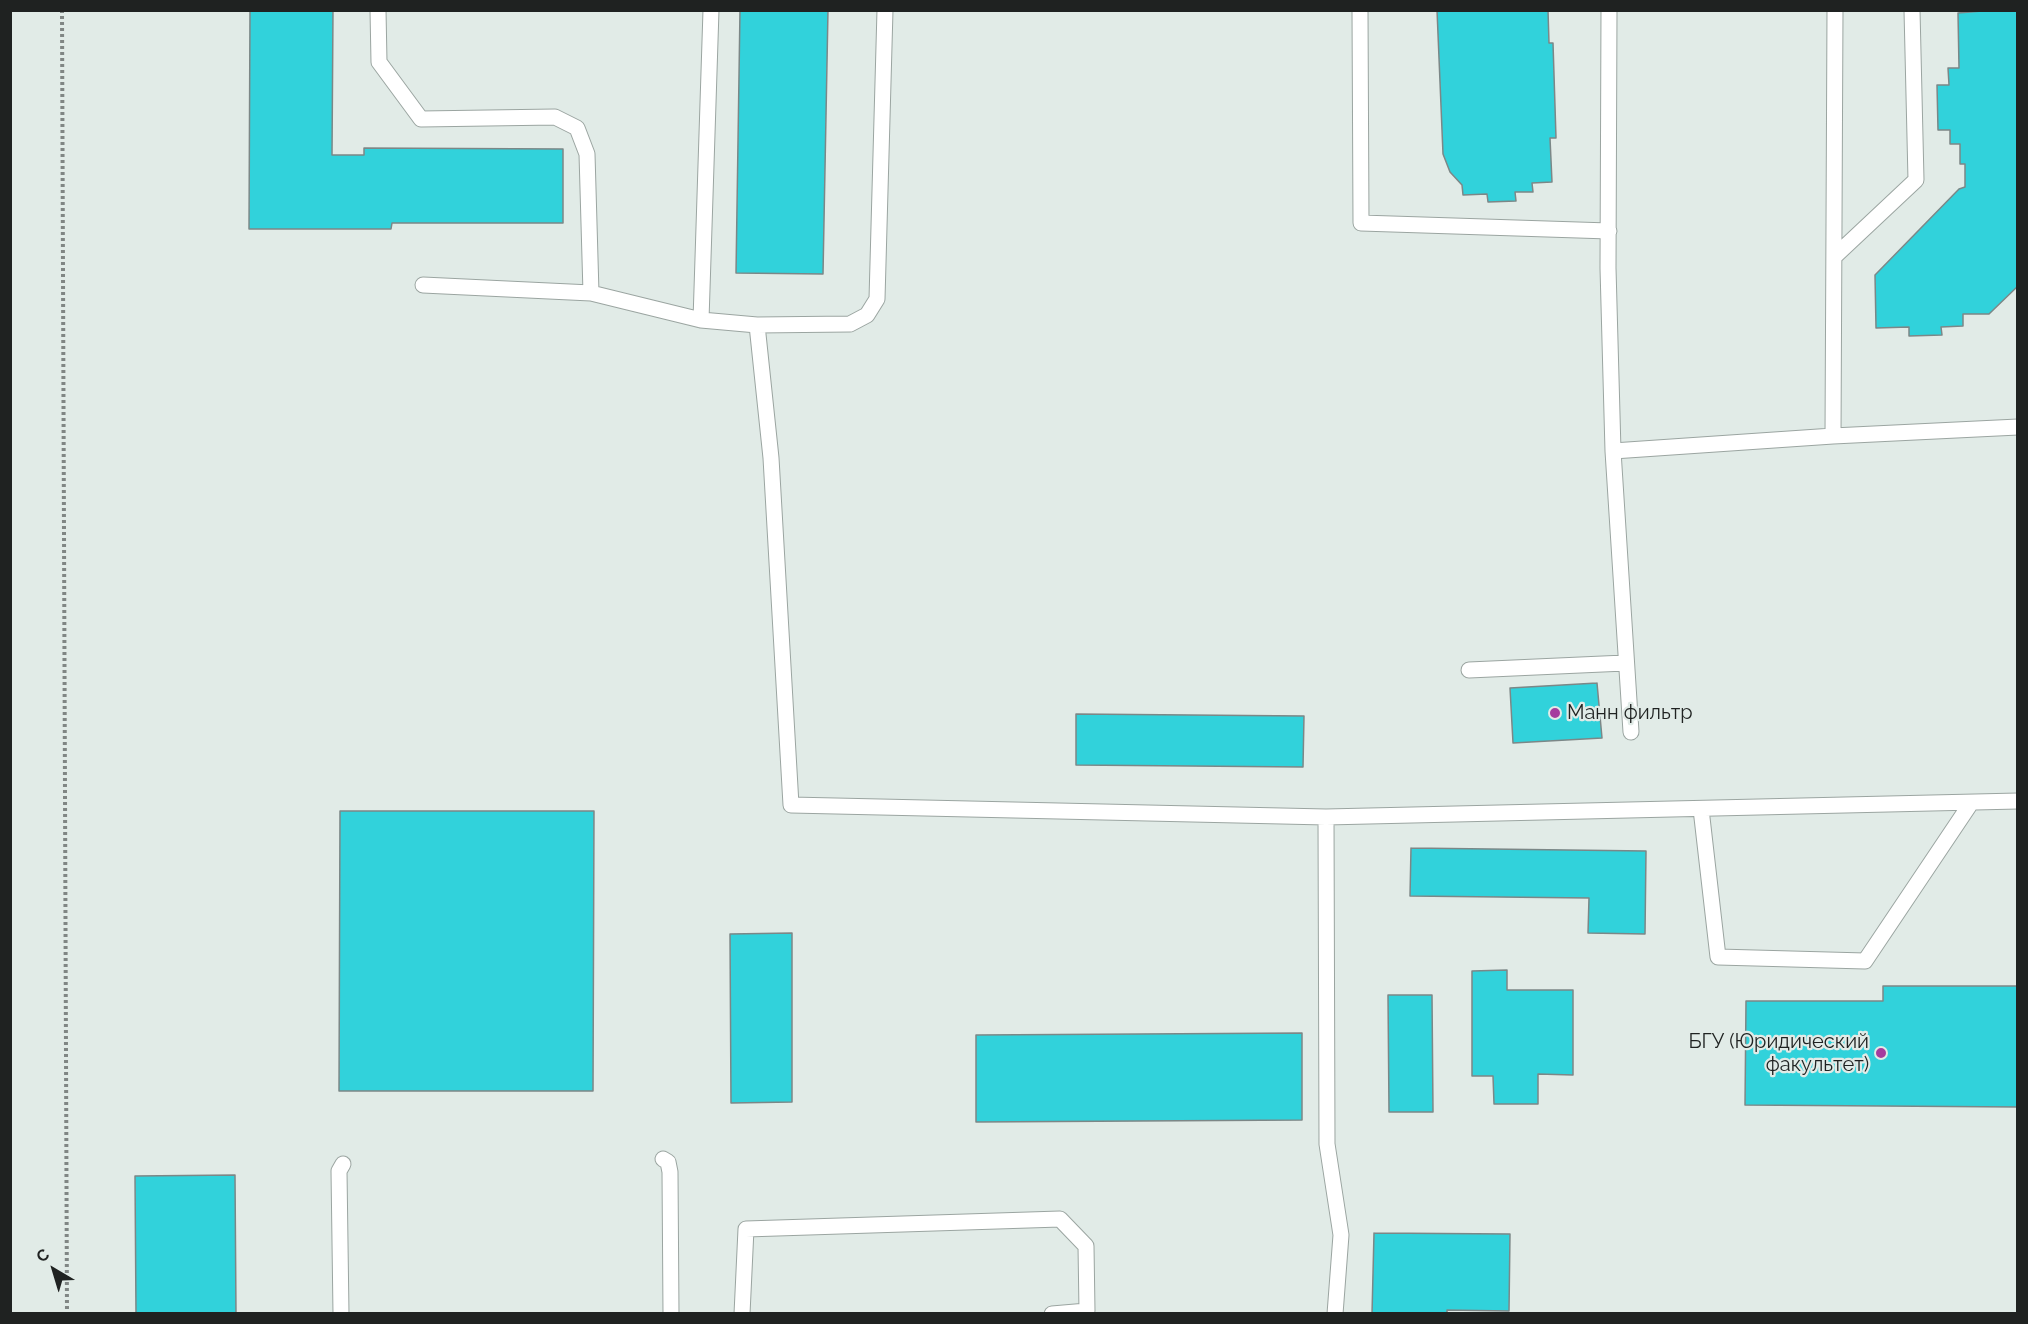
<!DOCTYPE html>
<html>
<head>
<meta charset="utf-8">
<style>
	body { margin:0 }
	#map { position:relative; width:2028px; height:1324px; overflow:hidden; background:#e1ebe7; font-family:Raleway,sans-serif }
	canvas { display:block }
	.frame { position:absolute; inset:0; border:12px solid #1f2221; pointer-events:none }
	.north { position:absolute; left:24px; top:1240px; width:60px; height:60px; -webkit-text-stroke:4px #e1ebe7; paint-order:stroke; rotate:322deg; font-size:16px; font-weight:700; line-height:24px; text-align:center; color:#1f2221 }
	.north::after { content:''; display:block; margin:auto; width:21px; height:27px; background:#1f2221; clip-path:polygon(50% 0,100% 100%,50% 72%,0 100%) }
</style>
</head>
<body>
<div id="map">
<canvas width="2028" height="1324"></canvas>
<div class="frame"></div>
<div class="north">С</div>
</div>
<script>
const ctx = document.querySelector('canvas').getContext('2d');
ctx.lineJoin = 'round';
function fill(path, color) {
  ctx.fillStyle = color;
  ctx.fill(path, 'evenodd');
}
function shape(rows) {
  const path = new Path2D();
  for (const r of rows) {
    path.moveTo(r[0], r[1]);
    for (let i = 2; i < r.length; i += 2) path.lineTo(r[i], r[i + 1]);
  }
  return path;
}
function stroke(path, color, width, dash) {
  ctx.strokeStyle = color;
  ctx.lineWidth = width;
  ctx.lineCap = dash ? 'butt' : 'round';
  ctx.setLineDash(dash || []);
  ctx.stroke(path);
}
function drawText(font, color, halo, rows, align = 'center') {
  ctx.font = font + ' Raleway,sans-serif';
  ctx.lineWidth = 4.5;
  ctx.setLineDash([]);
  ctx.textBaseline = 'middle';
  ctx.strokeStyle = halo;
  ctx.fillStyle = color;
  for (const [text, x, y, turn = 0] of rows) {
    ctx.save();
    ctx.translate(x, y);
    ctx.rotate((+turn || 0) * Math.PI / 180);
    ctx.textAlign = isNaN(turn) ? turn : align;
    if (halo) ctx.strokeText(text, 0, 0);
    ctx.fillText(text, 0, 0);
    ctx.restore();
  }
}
const building = shape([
	[250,10,333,10,332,155,364,155,364,148,563,149,563,223,392,223,391,229,249,229,250,10],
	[740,10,828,10,823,274,736,273,740,10],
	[1437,10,1548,10,1549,43,1553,43,1556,138,1550,138,1552,182,1532,183,1533,192,1515,192,1516,201,1488,202,1487,194,1463,195,1462,185,1450,172,1443,154,1437,10],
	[1994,10,2018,10,2018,286,1989,314,1963,314,1963,326,1941,327,1942,335,1909,336,1909,327,1876,328,1875,275,1959,189,1965,187,1965,164,1960,164,1960,144,1950,144,1950,130,1938,130,1937,85,1949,85,1948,68,1959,68,1958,13,1994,10],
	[1597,683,1602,738,1513,743,1510,688,1597,683],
	[1076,714,1304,716,1303,767,1076,765,1076,714],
	[340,811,594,811,593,1091,339,1091,340,811],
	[1411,848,1646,851,1645,934,1588,933,1589,898,1410,896,1411,848],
	[792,933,792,1102,731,1103,730,934,792,933],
	[1507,970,1507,990,1573,990,1573,1075,1538,1074,1538,1104,1494,1104,1493,1076,1472,1076,1472,971,1507,970],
	[1883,986,2018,986,2018,1107,1745,1105,1746,1001,1883,1001,1883,986],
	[1388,995,1432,995,1433,1112,1389,1112,1388,995],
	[1302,1033,1302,1120,976,1122,976,1035,1302,1033],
	[235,1175,236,1314,136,1314,135,1176,235,1175],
	[1374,1233,1510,1234,1509,1311,1447,1310,1447,1314,1372,1314,1374,1233]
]);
const path = shape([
	[62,10,67,1314]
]);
const lane = shape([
	[378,10,379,62,421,119,555,117,577,128,587,154,591,293],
	[1360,10,1361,223,1609,231],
	[1609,10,1608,268,1613,451,1631,732],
	[1834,257,1916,180,1912,10],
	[423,285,591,293,701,320,757,325,850,324,867,315,877,299,885,10],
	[701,320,711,10],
	[757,325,771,458,791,805,1326,817,2018,801],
	[1833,436,1835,10],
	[1613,451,1833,436,2018,427],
	[1469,670,1625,663],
	[1701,809,1718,957,1865,961,1971,803],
	[1326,817,1327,1144,1341,1235,1335,1314],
	[663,1159,668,1162,670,1172,671,1314],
	[341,1314,339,1171,343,1164],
	[742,1314,746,1229,1060,1219,1086,1246,1087,1311,1052,1314]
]);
const markers = [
	[1555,713,6,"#a53c9e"],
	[1881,1053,6,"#a53c9e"]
];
const poiNames = [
	["Манн фильтр",1567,713],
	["БГУ (Юридический",1869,1042,"right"],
	["факультет)",1869,1065,"right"]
];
fill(building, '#31d2db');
stroke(building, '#7c8787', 1.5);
stroke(lane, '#9ba5a1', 17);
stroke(path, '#808684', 4, [3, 3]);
stroke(lane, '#fff', 15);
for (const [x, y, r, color] of markers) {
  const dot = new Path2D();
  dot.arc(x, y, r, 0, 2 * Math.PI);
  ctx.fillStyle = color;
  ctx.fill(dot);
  stroke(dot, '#e1ebe7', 2);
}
drawText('20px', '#1f2221', '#e1ebe7', poiNames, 'left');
</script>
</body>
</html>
